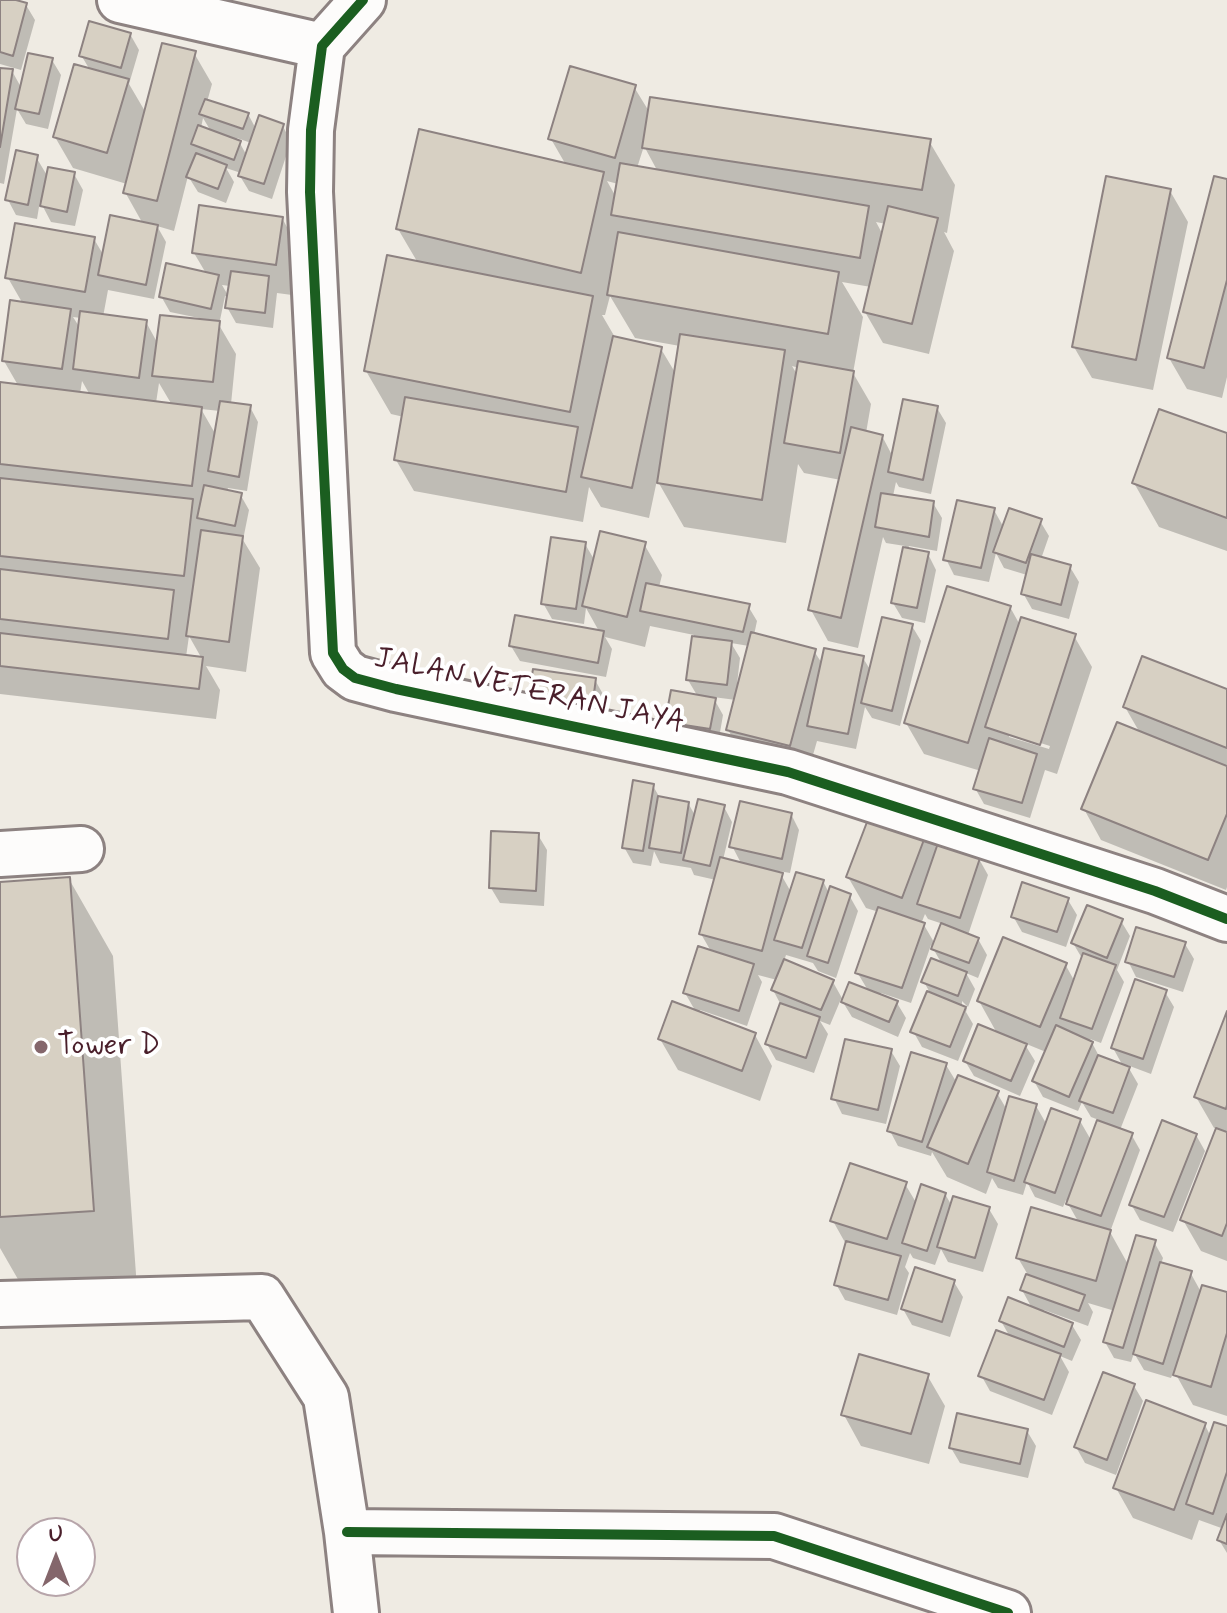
<!DOCTYPE html>
<html>
<head>
<meta charset="utf-8">
<style>
	body { margin:0 }
	#map { position:relative; width:1227px; height:1613px; overflow:hidden; background:#efebe3; font-family:Mynerve,sans-serif }
	canvas { display:block }
	.north { position:absolute; left:16px; top:1517px; width:80px; height:80px; box-sizing:border-box; background:#fff; border:2px solid #b7a5aa; border-radius:50%; rotate:0deg; font-size:22px; font-weight:700; line-height:32px; text-align:center; color:#4a1f2b }
	.north::after { content:''; display:block; margin:auto; width:28px; height:36px; background:#84666b; clip-path:polygon(50% 0,100% 100%,50% 72%,0 100%) }
</style>
</head>
<body>
<div id="map">
<canvas width="1227" height="1613"></canvas>
<div class="north">U</div>
</div>
<script>
const ctx = document.querySelector('canvas').getContext('2d');
ctx.lineJoin = 'round';
function fill(path, color) {
  ctx.fillStyle = color;
  ctx.fill(path, 'evenodd');
}
function shape(rows) {
  const path = new Path2D();
  for (const r of rows) {
    path.moveTo(r[0], r[1]);
    for (let i = 2; i < r.length; i += 2) path.lineTo(r[i], r[i + 1]);
  }
  return path;
}
function stroke(path, color, width, dash) {
  ctx.strokeStyle = color;
  ctx.lineWidth = width;
  ctx.lineCap = dash ? 'butt' : 'round';
  ctx.setLineDash(dash || []);
  ctx.stroke(path);
}
function drawText(font, color, halo, rows, align = 'center') {
  ctx.font = font + ' Mynerve,sans-serif';
  ctx.lineWidth = 8;
  ctx.setLineDash([]);
  ctx.textBaseline = 'middle';
  ctx.strokeStyle = halo;
  ctx.fillStyle = color;
  for (const [text, x, y, turn = 0] of rows) {
    ctx.save();
    ctx.translate(x, y);
    ctx.rotate((+turn || 0) * Math.PI / 180);
    ctx.textAlign = isNaN(turn) ? turn : align;
    if (halo) ctx.strokeText(text, 0, 0);
    ctx.fillText(text, 0, 0);
    ctx.restore();
  }
}
const shadow = shape([
	[0,0,9,0,26,5,35,20,21,70,0,64],
	[130,34,139,50,129,84,146,113,194,53,212,84,207,102,248,114,256,129,282,125,291,141,272,199,249,191,240,176,241,173,226,168,234,182,226,203,198,192,188,176,174,231,157,226,166,242,154,299,108,290,103,317,146,322,158,344,199,321,199,318,170,312,161,296,207,275,194,253,282,218,299,249,292,295,277,293,273,328,236,323,227,307,230,286,222,285,229,297,225,296,219,325,236,354,231,404,250,407,258,422,247,491,228,488,227,492,240,494,249,510,243,540,260,568,246,672,206,666,220,690,216,719,0,694,0,384,19,387,4,361,23,304,8,278,94,239,104,256,143,224,125,192,127,184,73,168,55,137,90,70,81,55],
	[203,118,212,133,201,128],
	[237,138,251,143,247,156],
	[73,317,81,318,80,328],
	[82,381,90,395,80,394],
	[159,383,172,405,156,403],
	[201,409,220,411,216,435],
	[189,636,202,659,186,657],
	[52,60,61,75,48,129,26,124,17,109,4,184,0,183,0,70,12,71,22,89],
	[634,87,650,113,929,141,955,185,947,233,944,232,954,251,929,354,883,343,865,312,871,287,842,282,863,317,853,373,871,404,866,433,882,436,893,457,937,408,946,423,931,494,899,487,896,482,893,496,933,503,942,518,937,551,909,546,908,550,928,554,936,570,925,623,902,618,893,603,905,546,886,543,883,537,858,648,828,641,811,610,841,480,804,473,798,464,786,543,684,527,657,480,649,518,601,507,589,487,583,522,414,491,396,460,404,417,391,414,366,371,418,263,398,229,566,165,551,139],
	[644,146,658,172,637,168],
	[607,181,618,184,616,197],
	[876,222,886,224,883,235],
	[610,296,635,338,680,346,676,374,661,349,616,339,602,315,605,315],
	[792,366,799,368,798,376],
	[36,157,48,177,74,174,83,190,75,226,51,222,40,201,37,219,16,215,8,200],
	[1227,181,1227,377,1222,398,1187,389,1169,358],
	[1170,191,1188,222,1153,390,1092,378,1074,347],
	[1227,435,1227,551,1159,527,1134,483],
	[994,510,1004,528,1040,521,1049,536,1041,559,1070,567,1079,582,1069,619,1032,609,1023,593,1027,575,1004,568,996,553,989,582,954,575,946,559],
	[585,544,595,561,644,544,662,575,659,587,748,606,757,621,754,635,814,651,823,665,863,658,871,671,912,626,921,641,900,726,872,718,865,707,856,749,817,741,807,776,746,760,728,730,736,700,713,697,723,715,718,744,676,737,667,721,698,697,688,680,694,635,650,626,645,647,605,637,612,649,606,677,520,661,511,646,600,633,586,608,584,624,552,619,543,603],
	[731,643,749,646,739,685,737,684,740,658],
	[1010,607,1020,625,1074,636,1092,667,1057,774,1045,770,1030,818,984,804,975,788,981,771,924,754,906,723],
	[1009,733,1050,746,1049,749,1009,737],
	[595,680,604,696,600,723,539,714],
	[1227,691,1227,887,1226,890,1101,840,1084,809,1140,733,1125,707],
	[653,786,660,798,688,803,696,817,724,807,732,822,723,860,742,865,732,846,791,814,799,830,790,873,779,871,791,892,823,881,829,893,849,895,858,911,836,978,818,971,813,963,786,955,784,961,833,982,843,1000,869,992,857,972,879,912,866,908,848,877,926,831,938,850,979,859,988,875,968,935,978,939,987,955,978,978,966,973,975,989,968,1007,962,1001,962,1008,967,1008,966,1012,973,1024,958,1061,922,1047,913,1031,929,991,924,982,942,964,931,945,911,1003,881,993,880,996,897,1003,906,1018,898,1037,852,1017,841,999,830,1025,820,1021,828,1034,814,1073,776,1060,767,1044,781,1005,773,990,777,980,758,975,762,982,747,1026,700,1010,699,1014,755,1035,772,1066,760,1101,678,1070,660,1039,696,1012,685,993,712,953,701,934,716,880,694,875,691,868,660,863,654,851,651,866,633,863,624,847],
	[925,914,928,919,943,924,935,944,924,925,921,924],
	[538,835,547,850,544,906,500,903,491,888],
	[69,879,113,956,137,1288,27,1295,0,1248,0,884],
	[1068,900,1077,915,1066,947,1022,932,1013,916],
	[1121,921,1130,936,1117,970,1124,982,1101,1043,1090,1039,1100,1058,1123,1066,1113,1048,1165,992,1174,1007,1151,1074,1127,1065,1138,1084,1120,1130,1131,1134,1140,1150,1110,1232,1129,1266,1154,1242,1163,1258,1161,1264,1190,1272,1201,1292,1227,1294,1227,1416,1193,1405,1174,1371,1171,1378,1144,1370,1134,1353,1131,1362,1114,1358,1105,1342,1115,1311,1088,1303,1093,1312,1088,1326,1044,1310,1043,1314,1072,1325,1081,1340,1072,1361,1060,1356,1069,1372,1052,1415,990,1391,981,1375,1010,1337,1001,1321,1033,1310,1022,1290,1028,1275,1018,1258,1079,1223,1066,1200,1063,1207,1035,1197,1027,1182,1023,1195,998,1188,992,1178,986,1194,947,1177,932,1152,931,1156,898,1146,890,1131,946,1065,957,1083,997,1093,1007,1110,1036,1106,1047,1125,1080,1121,1091,1140,1099,1120,1091,1117,1082,1102,1078,1111,1043,1097,1034,1081,1046,1052,1024,1043,1035,1061,1020,1096,974,1076,965,1061,998,1035,979,1001,1065,964,1075,982,1083,960,1073,943],
	[1185,944,1194,959,1183,992,1136,977,1128,961],
	[1227,1017,1227,1261,1201,1251,1183,1220,1218,1129,1214,1128,1196,1097],
	[891,1051,900,1066,886,1124,842,1114,834,1098],
	[1196,1135,1205,1151,1173,1232,1140,1220,1131,1204],
	[905,1184,917,1204,945,1194,952,1206,989,1209,998,1224,983,1272,948,1262,941,1249,935,1265,913,1258,910,1253,905,1267,909,1273,897,1315,845,1300,836,1284,847,1246,833,1221],
	[954,1282,963,1297,950,1337,912,1325,903,1309],
	[927,1375,945,1406,929,1464,861,1446,844,1415],
	[1134,1386,1143,1401,1116,1475,1085,1463,1076,1447],
	[1205,1425,1211,1437,1227,1428,1227,1553,1219,1540,1224,1529,1199,1520,1192,1540,1133,1518,1116,1488],
	[1027,1431,1036,1446,1028,1478,960,1463,951,1448]
]);
const building = shape([
	[0,0,16,0,27,3,13,56,0,52,0,0],
	[89,21,131,33,121,68,79,56,89,21],
	[162,43,196,51,157,201,123,193,162,43],
	[28,53,53,58,39,114,15,109,28,53],
	[74,64,129,79,107,153,53,137,74,64],
	[570,66,636,85,615,158,548,139,570,66],
	[0,68,13,69,0,147,0,68],
	[650,97,931,139,922,190,642,148,650,97],
	[205,99,249,113,243,129,199,114,205,99],
	[259,115,284,124,264,184,238,176,259,115],
	[198,125,241,141,234,160,191,144,198,125],
	[419,129,604,172,581,273,396,229,419,129],
	[16,150,38,155,28,205,5,200,16,150],
	[196,153,227,165,218,189,186,177,196,153],
	[620,163,869,206,860,258,611,215,620,163],
	[48,167,75,172,67,212,40,206,48,167],
	[1106,176,1171,189,1136,360,1072,347,1106,176],
	[1214,176,1227,179,1227,280,1204,368,1167,358,1214,176],
	[199,205,283,217,276,265,192,253,199,205],
	[888,206,938,218,912,324,863,312,888,206],
	[110,215,158,225,146,285,98,275,110,215],
	[15,223,95,237,85,292,5,278,15,223],
	[618,232,839,272,828,334,607,295,618,232],
	[387,255,593,296,570,412,364,371,387,255],
	[166,263,219,275,211,309,159,297,166,263],
	[231,271,269,276,265,313,225,308,231,271],
	[10,300,71,309,62,369,2,361,10,300],
	[80,311,147,320,139,378,73,369,80,311],
	[160,315,220,321,213,382,152,376,160,315],
	[680,334,785,350,762,500,657,483,680,334],
	[613,336,662,347,632,488,581,477,613,336],
	[798,361,854,371,840,453,784,443,798,361],
	[0,382,202,407,192,486,0,464,0,382],
	[405,397,578,427,566,492,394,460,405,397],
	[903,399,938,406,923,480,888,472,903,399],
	[220,401,251,405,239,477,208,471,220,401],
	[1159,409,1227,433,1227,518,1132,483,1159,409],
	[851,427,883,435,841,618,808,610,851,427],
	[0,478,193,499,184,576,0,556,0,478],
	[204,485,242,493,235,526,197,518,204,485],
	[881,493,934,501,929,537,875,527,881,493],
	[957,500,995,508,981,568,943,560,957,500],
	[1009,508,1042,519,1026,563,993,552,1009,508],
	[201,530,243,536,229,642,186,636,201,530],
	[600,531,646,542,627,617,582,606,600,531],
	[551,537,586,542,576,609,541,604,551,537],
	[903,547,929,552,917,608,891,603,903,547],
	[1031,554,1071,565,1061,605,1021,594,1031,554],
	[0,569,174,590,168,639,0,619,0,569],
	[646,583,750,604,743,632,640,611,646,583],
	[947,586,1011,606,968,743,904,723,947,586],
	[515,615,604,631,598,663,509,646,515,615],
	[882,617,913,624,892,711,861,703,882,617],
	[1021,617,1076,634,1040,745,985,727,1021,617],
	[751,632,816,649,790,746,726,730,751,632],
	[0,633,203,657,199,689,0,666,0,633],
	[692,636,732,641,727,685,686,680,692,636],
	[824,648,864,656,848,734,807,726,824,648],
	[1142,656,1227,689,1227,748,1123,707,1142,656],
	[533,669,596,678,592,709,528,699,533,669],
	[671,690,716,698,710,729,665,722,671,690],
	[1117,722,1227,766,1227,814,1208,860,1081,809,1117,722],
	[989,738,1037,754,1022,803,973,789,989,738],
	[633,780,654,784,643,851,622,848,633,780],
	[658,796,689,802,681,853,649,848,658,796],
	[698,799,725,805,710,866,683,860,698,799],
	[740,801,792,813,782,859,729,847,740,801],
	[872,809,928,829,902,898,846,877,872,809],
	[491,831,539,833,536,891,489,888,491,831],
	[938,843,980,858,960,918,917,904,938,843],
	[720,857,783,873,762,951,699,934,720,857],
	[796,872,824,880,802,948,774,940,796,872],
	[70,877,94,1211,0,1217,0,882,70,877],
	[1022,882,1069,898,1057,932,1011,917,1022,882],
	[830,886,851,894,828,963,807,956,830,886],
	[1087,905,1123,919,1107,958,1071,943,1087,905],
	[878,907,925,923,902,988,855,973,878,907],
	[941,923,979,938,969,963,931,949,941,923],
	[1136,927,1186,942,1174,977,1125,962,1136,927],
	[1003,937,1067,963,1040,1027,977,1001,1003,937],
	[698,946,754,964,739,1011,683,993,698,946],
	[1083,953,1116,965,1092,1029,1060,1018,1083,953],
	[931,958,967,972,958,996,921,982,931,958],
	[784,959,834,980,821,1010,771,990,784,959],
	[1135,979,1167,990,1143,1059,1111,1048,1135,979],
	[849,982,898,1001,889,1022,841,1002,849,982],
	[927,991,966,1007,950,1047,910,1032,927,991],
	[672,1001,756,1033,742,1071,658,1039,672,1001],
	[780,1003,820,1017,806,1058,765,1044,780,1003],
	[1227,1011,1227,1105,1226,1109,1194,1097,1227,1011],
	[978,1024,1027,1044,1011,1081,963,1061,978,1024],
	[1056,1025,1093,1042,1069,1097,1032,1081,1056,1025],
	[845,1039,892,1049,878,1110,831,1099,845,1039],
	[911,1052,947,1063,922,1142,887,1131,911,1052],
	[1098,1055,1130,1067,1113,1113,1079,1101,1098,1055],
	[958,1075,999,1091,968,1164,927,1147,958,1075],
	[1009,1096,1037,1104,1014,1181,987,1172,1009,1096],
	[1051,1108,1081,1119,1055,1193,1024,1182,1051,1108],
	[1097,1120,1133,1133,1101,1216,1066,1204,1097,1120],
	[1162,1120,1197,1134,1164,1217,1129,1205,1162,1120],
	[1216,1128,1227,1132,1227,1223,1222,1236,1180,1220,1216,1128],
	[850,1163,907,1182,887,1239,830,1221,850,1163],
	[921,1184,946,1193,927,1251,902,1243,921,1184],
	[953,1196,990,1207,975,1258,937,1247,953,1196],
	[1031,1207,1111,1230,1096,1281,1016,1258,1031,1207],
	[1136,1235,1156,1240,1123,1348,1103,1342,1136,1235],
	[846,1241,901,1256,888,1300,834,1285,846,1241],
	[1160,1262,1192,1271,1163,1364,1133,1354,1160,1262],
	[915,1267,955,1280,942,1322,901,1309,915,1267],
	[1026,1274,1085,1295,1079,1311,1020,1290,1026,1274],
	[1202,1285,1227,1292,1227,1333,1211,1387,1173,1375,1202,1285],
	[1008,1297,1073,1323,1064,1347,999,1321,1008,1297],
	[996,1330,1061,1354,1044,1400,978,1376,996,1330],
	[859,1354,929,1374,911,1434,841,1415,859,1354],
	[1103,1372,1135,1384,1107,1460,1074,1447,1103,1372],
	[1146,1400,1206,1423,1174,1510,1113,1488,1146,1400],
	[957,1413,1028,1429,1020,1464,949,1448,957,1413],
	[1214,1422,1227,1426,1227,1472,1213,1514,1186,1504,1214,1422],
	[1227,1514,1227,1544,1217,1540,1227,1514]
]);
const minor = shape([
	[120,0,322,46],
	[363,0,322,46,311,130,310,192,333,653,343,669,355,678,396,689,788,772,1155,891,1227,919],
	[0,854,81,849],
	[0,1304,262,1297,326,1397,347,1532,356,1613],
	[347,1532,774,1536,1008,1613]
]);
const cycleway = shape([
	[363,0,322,46,311,130,310,192,333,653,343,669,355,678,396,689,788,772,1155,891,1227,919],
	[347,1532,774,1536,1008,1613]
]);
const markers = [
	[41,1047,8,"#84666b"]
];
const streetNames = [
	["JALAN VETERAN JAYA",529,692,12]
];
const poiNames = [
	["Tower D",57,1047]
];
fill(shadow, '#0003');
fill(building, '#d7d0c3');
stroke(building, '#8d8281', 2);
stroke(minor, '#8d8281', 50);
stroke(minor, '#fdfcfb', 44);
stroke(cycleway, '#1b5e20', 10);
for (const [x, y, r, color] of markers) {
  const dot = new Path2D();
  dot.arc(x, y, r, 0, 2 * Math.PI);
  ctx.fillStyle = color;
  ctx.fill(dot);
  stroke(dot, '#fff', 3);
}
drawText('30px', '#4a1f2b', '#fff', streetNames);
drawText('30px', '#4a1f2b', '#fff', poiNames, 'left');
</script>
</body>
</html>
